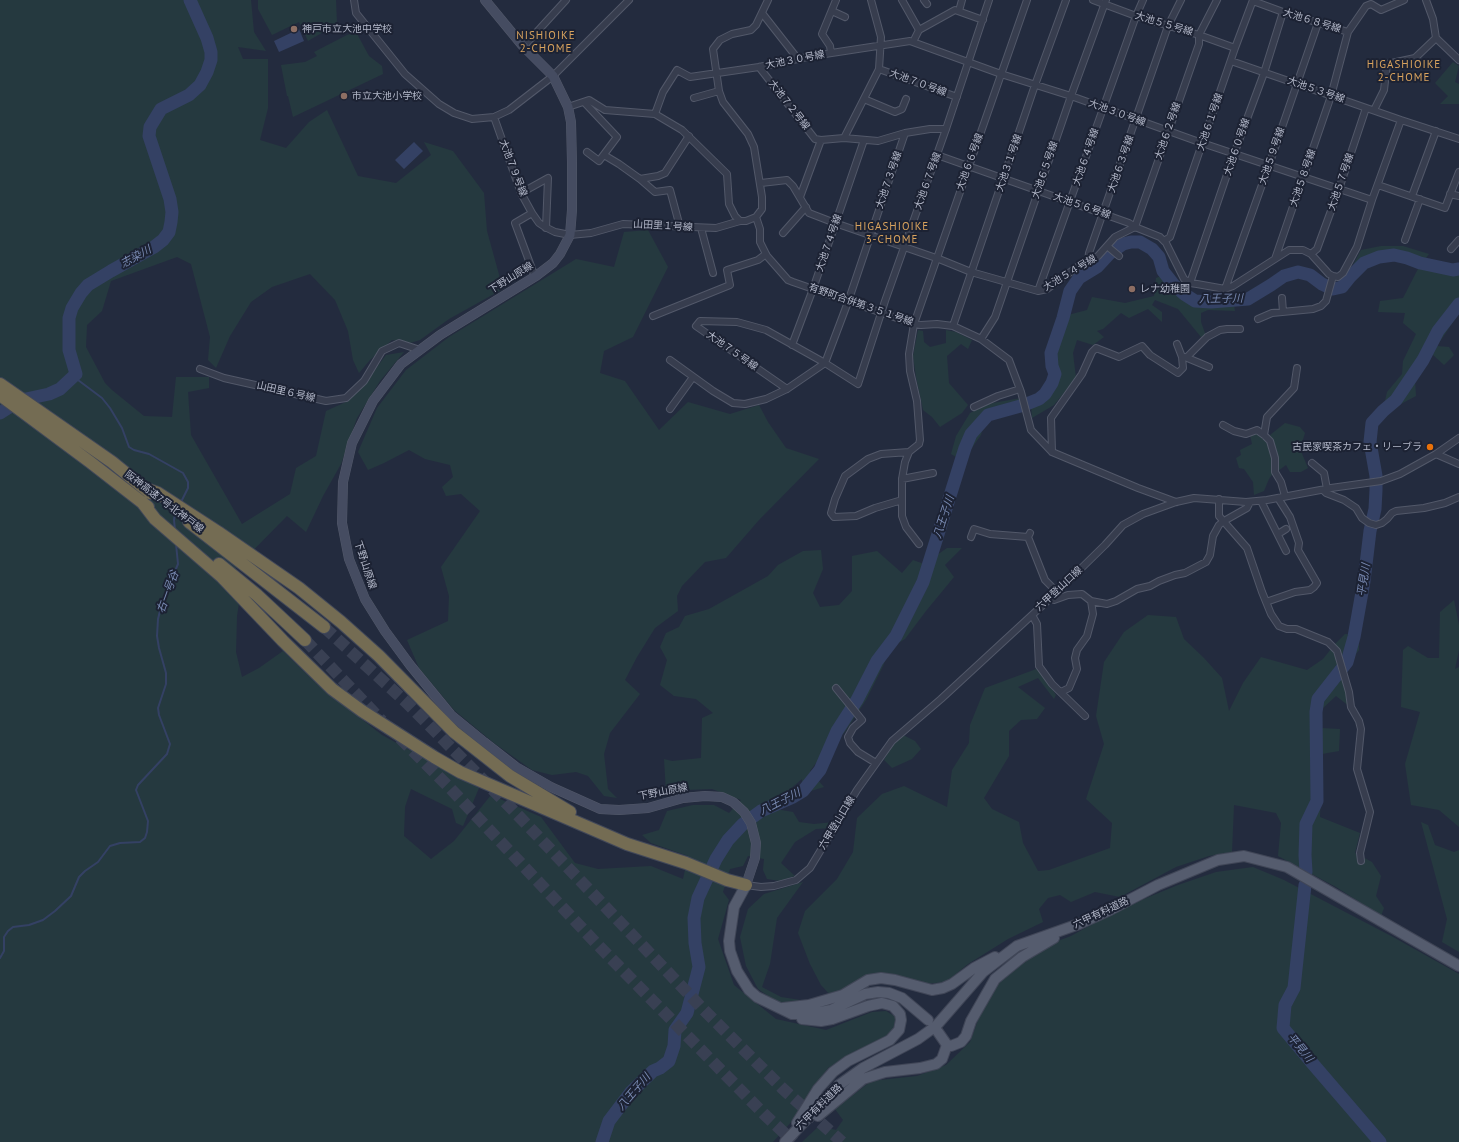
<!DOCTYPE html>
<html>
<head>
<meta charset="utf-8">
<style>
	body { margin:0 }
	canvas { display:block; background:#232b3e }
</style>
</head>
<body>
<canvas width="1459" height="1142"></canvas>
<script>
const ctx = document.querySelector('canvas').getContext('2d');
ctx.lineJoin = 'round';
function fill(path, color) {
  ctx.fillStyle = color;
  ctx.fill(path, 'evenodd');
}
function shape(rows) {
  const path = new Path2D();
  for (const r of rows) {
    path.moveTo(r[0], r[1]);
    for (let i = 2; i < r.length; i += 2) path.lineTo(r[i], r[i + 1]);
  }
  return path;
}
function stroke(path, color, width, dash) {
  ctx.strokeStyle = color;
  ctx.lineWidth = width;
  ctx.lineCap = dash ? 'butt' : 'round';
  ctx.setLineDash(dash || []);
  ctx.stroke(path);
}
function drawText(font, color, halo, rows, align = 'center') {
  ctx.font = font + ' "PT Sans","Noto Sans JP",sans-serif';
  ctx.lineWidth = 4;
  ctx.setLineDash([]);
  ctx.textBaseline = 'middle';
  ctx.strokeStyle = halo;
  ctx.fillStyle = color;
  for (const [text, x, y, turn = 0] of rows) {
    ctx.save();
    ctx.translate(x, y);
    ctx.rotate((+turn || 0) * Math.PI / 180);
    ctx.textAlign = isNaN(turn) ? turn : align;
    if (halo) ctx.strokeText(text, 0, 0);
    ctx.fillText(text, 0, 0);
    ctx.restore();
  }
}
const green = shape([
	[0,0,251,0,254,32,266,51,238,47,243,59,268,59,268,108,260,140,286,148,309,122,327,110,358,176,396,183,431,155,424,142,453,151,484,193,487,231,503,289,449,319,420,340,410,343,392,340,370,360,359,373,353,360,348,331,335,300,310,274,272,287,251,302,230,336,216,368,208,360,210,337,191,264,177,257,111,281,102,311,87,325,86,347,105,383,112,390,144,416,172,417,176,377,209,377,209,388,188,392,191,435,242,524,290,494,296,468,316,456,326,411,348,401,371,375,386,355,404,352,380,381,357,418,341,464,323,496,306,532,287,516,221,583,239,603,237,616,236,652,242,677,259,668,283,651,318,685,382,735,479,788,463,826,456,823,452,809,411,789,405,807,404,836,431,859,454,841,491,795,541,817,575,863,598,869,651,866,683,879,688,856,651,843,642,835,659,830,667,811,693,805,714,805,729,813,741,800,712,789,686,790,671,794,666,792,664,759,672,761,701,758,702,718,713,713,696,699,674,696,660,685,667,660,660,647,666,633,679,627,685,616,709,609,768,576,778,565,803,551,821,550,823,569,813,593,820,607,839,605,852,591,852,556,877,551,902,573,913,560,924,564,947,548,962,548,945,565,954,577,926,611,905,639,890,648,883,666,866,700,845,732,822,755,810,771,824,787,811,791,802,787,802,779,783,795,776,809,793,812,799,822,814,824,834,822,832,828,816,829,795,842,781,863,795,876,780,881,767,879,763,870,764,859,748,856,743,866,730,869,723,892,729,900,718,939,734,985,776,1019,826,1030,872,1012,886,1011,896,1017,893,1030,879,1042,828,1068,794,1119,773,1142,0,1142],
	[258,0,336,0,337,24,308,41,299,22,272,35,258,9],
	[356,32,369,56,382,66,383,74,293,117,288,96,287,96,281,65,305,62,317,56,314,52,347,35],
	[1453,62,1459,66,1455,82,1459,84,1459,104,1440,104,1448,96,1435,83],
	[648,230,668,267,633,337,604,351,600,373,625,381,659,430,688,402,730,414,759,405,768,422,786,448,819,459,759,520,726,558,705,562,682,586,677,596,678,611,655,628,637,657,625,680,640,694,610,733,604,754,608,789,617,798,604,796,588,776,576,772,552,775,532,770,494,743,454,710,419,668,407,640,448,621,449,596,441,567,480,511,461,494,446,496,442,487,453,477,450,465,425,459,409,450,384,463,368,470,358,452,377,408,406,370,449,337,576,259,614,267,624,232],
	[1381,246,1403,246,1429,254,1423,262,1393,258,1374,262,1353,271,1353,265,1361,250],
	[1419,267,1459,272,1459,310,1453,322,1437,346,1449,347,1454,355,1444,365,1432,354,1415,380,1416,396,1382,414,1387,392,1402,374,1403,361,1416,334,1403,323,1405,313,1378,312,1380,301,1403,298],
	[1164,275,1174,287,1192,302,1234,304,1235,311,1208,310,1201,313,1201,322,1206,336,1201,337,1178,309,1155,300,1152,305,1162,312,1162,322,1148,309,1129,318,1121,313,1103,329,1097,331,1104,337,1093,345,1077,340,1073,353,1076,378,1054,405,1032,418,1031,405,1049,394,1048,377,1053,353,1068,315,1087,310,1092,297,1125,303,1154,296,1156,278],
	[918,330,923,331,924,342,930,347,946,343,946,330,956,332,972,340,968,349,961,344,947,356,949,383,968,405,962,413,940,427,932,417,923,410,916,377,913,356],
	[1021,398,1023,410,990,417,984,424,981,435,964,459,958,458,951,454,956,436,970,413,987,404],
	[1285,423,1300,427,1305,433,1300,449,1308,468,1301,472,1290,472,1286,465,1278,471,1276,449,1270,435],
	[1259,432,1269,442,1274,459,1273,473,1269,479,1264,491,1254,495,1253,482,1244,469,1239,468,1236,458,1241,455,1240,450,1252,444,1250,435],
	[1454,600,1459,625,1459,650,1455,669,1459,667,1459,827,1439,810,1411,805,1405,764,1420,712,1401,707,1403,650,1408,646,1428,658,1439,658,1440,612],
	[1148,615,1176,617,1184,639,1204,658,1222,678,1229,711,1243,683,1261,657,1307,670,1323,659,1335,644,1345,634,1359,635,1359,650,1342,672,1349,706,1336,696,1322,709,1321,728,1340,729,1339,751,1322,754,1320,817,1360,833,1355,853,1372,862,1381,876,1376,896,1384,908,1381,916,1336,887,1278,856,1281,823,1276,813,1234,805,1232,852,1209,856,1176,867,1120,897,1095,892,1071,902,1060,895,1048,898,1039,909,1043,922,1008,939,968,964,946,982,924,984,889,974,831,996,821,985,810,964,798,933,805,911,837,879,853,852,857,818,882,794,904,786,947,807,952,770,969,743,970,725,985,688,1039,668,1056,695,1054,699,1038,678,1018,687,1045,708,1037,719,1021,720,1009,731,1009,756,984,798,992,809,1019,822,1023,843,1038,871,1049,870,1110,848,1112,823,1086,799,1104,744,1096,716,1104,662,1124,632],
	[903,735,915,741,921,749,912,759,892,768,884,760,891,747],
	[1421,822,1428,825,1435,845,1454,852,1459,850,1459,952,1442,942,1447,919],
	[1253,867,1284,880,1393,937,1459,974,1459,1142,802,1142,819,1126,836,1130,843,1120,835,1109,871,1081,917,1076,946,1065,970,1042,984,1004,999,978,1042,947,1071,936,1122,908,1178,885,1216,872],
	[803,882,777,918,770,964,762,987,781,997,807,1001,780,1004,758,989,746,966,740,937,748,909,764,894]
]);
const water = shape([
	[299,29,304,41,279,52,274,41],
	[414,142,423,151,404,169,395,160]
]);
const stream = shape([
	[76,374,78,380,102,398,110,408,122,428,129,447,134,450,149,454,183,473,188,482,188,488,181,502],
	[175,530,174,520,176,509],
	[0,958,4,951,4,937,8,931,13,927,29,925,43,920,55,911,71,896,79,877,85,871,98,862,110,846,120,843,140,842,145,838,147,832,148,821,136,790,138,785,167,754,170,744,159,715,158,708,166,684,166,673,159,648,157,636,158,619,163,599,178,564,176,544]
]);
const river = shape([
	[0,413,11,406,26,399,49,394,60,389,76,374,69,350,69,318,72,308,81,293,88,285,111,271,154,247,163,240,169,232,171,222,172,212,170,199,149,136,150,127,161,109,189,95,200,85,207,72,211,60,211,52,207,38,190,0],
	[1306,872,1305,855,1306,824,1317,801,1316,712,1318,699,1347,662,1354,637,1364,581,1370,531,1375,509,1376,490,1376,476,1370,442,1372,423,1383,411,1396,400,1423,360,1438,331,1459,304],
	[1305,885,1294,988,1285,1005,1283,1028,1313,1064,1380,1142],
	[602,1142,609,1121,631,1092,653,1071,660,1068,669,1061,674,1046,675,1030,687,1013,699,967,695,943,694,918,698,898,716,859,728,840,743,824,761,811,793,797,803,791,820,770,837,731,857,700,877,661,896,636,923,582,965,448,971,434,988,415,1024,405,1039,399,1045,394,1052,383,1055,374,1052,366,1051,353,1063,318,1070,291,1079,278,1097,267,1109,254,1123,244,1131,242,1140,242,1152,249,1159,257,1163,271,1174,285,1184,294,1195,301,1211,302,1248,299,1271,285,1284,276,1298,272,1310,275,1322,284,1333,289,1342,287,1350,277,1364,263,1379,257,1394,255,1407,258,1420,263,1453,270,1459,269]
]);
const highwayTunnel = shape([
	[324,627,407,703,510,807,703,1009,782,1088,842,1142],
	[305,640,382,721],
	[400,738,448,786,595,942,765,1115,794,1142]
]);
const street = shape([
	[354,0,356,13,405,74,439,104,454,113,472,119,494,117,509,110,553,76,629,0],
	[768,0,756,25,751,30,732,34,720,40,713,49,719,91,723,102,748,134,754,147,762,197,762,209,756,217,760,229,760,242,767,256,788,280,793,282,914,324,921,325,937,324,953,326,981,339,1009,360,1021,392,1031,430,1052,452,1138,488,1176,502],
	[871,0,881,37,879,69],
	[902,0,919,30,955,10,983,20],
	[924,0,927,4],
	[1093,0,1136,16,1199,35,1235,48],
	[1253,1,1283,12,1348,32],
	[832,11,845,17],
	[959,11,962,0],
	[762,13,798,59],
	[1436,38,1459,60],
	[913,42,919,30],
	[524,46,566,0],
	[831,53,830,46,822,34,836,0],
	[1231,61,1401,120],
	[759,67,815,139,821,140],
	[694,98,719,91],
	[864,99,895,112,902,109,906,99],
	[584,102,617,137,599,161,587,152],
	[568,107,589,100,605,110,655,114,682,130,727,174,729,204,735,216,740,221],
	[1374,110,1384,90,1387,64,1415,58,1436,38,1433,19,1426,0],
	[655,114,663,92,677,70,690,77,759,67,812,56,910,41,1001,74,1071,96,1202,143,1372,200,1401,120,1459,139],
	[494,117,521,193,532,213,515,223,535,277],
	[905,133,848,302,825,363,858,384,885,301,946,129,989,0],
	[844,138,879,69,957,97],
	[604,155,619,164,640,179],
	[937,155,1129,223,1135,227,1199,44,1199,35,1217,0],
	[761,183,787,180,793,186,809,213,835,223,939,259,971,272,1038,291,1047,289,1080,265,1098,256,1115,237,1135,227,1160,237,1166,243,1184,279,1190,283,1197,284,1225,289,1233,286,1289,250,1303,250,1311,254,1329,274,1333,276,1338,277,1343,273,1357,247,1372,200],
	[1378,185,1445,208,1459,172],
	[521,193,548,178,546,228],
	[1450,194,1459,196],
	[1412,196,1436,131],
	[800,197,821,140,844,138,878,141,905,133,930,129,946,129],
	[532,213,539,223,545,227,555,232,570,235,591,233,623,224,716,228,740,221,746,221,756,217],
	[680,227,670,190,655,192,640,179,658,176,665,173,689,136],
	[701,228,713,273],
	[783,233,806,207],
	[1405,240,1420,199],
	[1164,241,1170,237,1235,48,1253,0],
	[1107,246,1119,256],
	[1451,249,1459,240],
	[1311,254,1317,249,1339,189,1366,108],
	[1275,259,1331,96,1348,32,1366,6,1371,4,1381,10,1404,0],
	[1088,261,1089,253,1168,26,1181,0],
	[1190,283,1234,154,1264,73,1283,12],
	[1225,289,1269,165,1318,23],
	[1038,291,1136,16,1143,0],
	[1282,298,1283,312],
	[653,316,730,285,727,270,758,260,766,254],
	[1258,319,1272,313,1313,309,1321,306,1326,301,1333,276],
	[953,326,1035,85,1066,0],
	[981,339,995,317,1071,96,1106,0],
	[792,345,813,289,864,140],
	[1185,357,1209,367],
	[1187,357,1207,337,1220,330,1227,329,1240,329],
	[670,360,713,391,733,403,745,404,766,399,787,389,825,363,766,330,737,322,700,321,696,326,787,389],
	[200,369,224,378,326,401,346,398,364,381,382,351,399,343,420,350],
	[974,407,998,396,1020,389],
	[670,409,693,377],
	[1223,425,1234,431,1246,434,1257,430,1264,435,1270,441,1275,458,1275,472,1281,482,1285,496],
	[1264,435,1267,417,1294,388,1297,368],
	[909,452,881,454,868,459,845,476,835,499,831,513,834,517,856,516,875,508,902,500,902,516,906,527,919,544],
	[1052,452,1051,418,1082,374,1092,352,1096,348,1119,357,1142,346,1150,355,1178,373,1183,368,1182,357,1177,344],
	[1436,454,1459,464],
	[1312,463,1324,473,1327,489],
	[902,479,933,473],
	[1323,490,1326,493,1344,500,1356,508,1362,518,1369,523,1376,525,1382,523,1387,519,1392,513,1396,511,1424,508,1445,503,1459,497],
	[1219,499,1219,516,1247,548,1262,592,1271,614,1279,626,1287,629,1296,629,1328,642,1337,651,1349,692,1351,707,1359,721,1361,729,1357,769,1370,812,1360,853,1361,861],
	[902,500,902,479,905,462,909,452,919,444,920,440,917,401,910,371,909,354,914,324,1027,0],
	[1261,501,1286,551],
	[1030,533,1028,537,1045,580,1057,592],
	[1278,534,1286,529],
	[971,537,974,529,990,534,1028,537],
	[1050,598,1054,600,1068,595,1082,594,1091,601,1107,604,1116,601,1137,589,1150,586,1159,581,1175,575,1185,573,1206,562,1210,555,1213,536,1219,525,1224,521,1247,508,1250,502],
	[1266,602,1295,592,1310,590,1314,587,1317,583,1298,550,1299,543,1290,517,1278,498],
	[1032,615,1037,624,1039,666,1052,684,1085,716],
	[836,688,862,720,853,728,848,737,850,743,858,752,876,763],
	[1061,692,1069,688,1077,669,1075,658,1077,650,1087,636,1093,614,1091,601],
	[746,885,761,887,774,886,796,880,810,868,857,790,892,741,941,699,1057,592,1105,545,1123,525,1143,514,1176,502,1194,498,1246,502,1267,500,1331,488,1381,481,1400,474,1436,454,1459,438]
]);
const secondary = shape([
	[485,0,522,45,553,76,568,107,571,122,572,162,572,210,570,235,560,254,553,263,536,276,440,335,401,364,373,401,352,443,343,482,342,523,349,559,365,599,385,631,410,665,451,715,484,742,516,767,551,787,600,809,619,810,648,808,683,798,705,796,722,797,733,802,744,812,751,823,756,843,755,858,746,885]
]);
const primary = shape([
	[746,885,734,907,729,941,730,951,737,971,749,990,757,997,792,1014,811,1014,831,1010,865,994,878,992,889,993,902,998,928,1020],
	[783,1008,809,1005,843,995,868,980,881,978,895,980,932,990,943,988,952,984,974,968,995,957],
	[938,1032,947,1045,951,1046,961,1042,966,1036,971,1021,995,979,1022,957,1054,938],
	[818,1116,863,1079,885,1072,920,1068,936,1064,942,1059,947,1045],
	[797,1123,818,1089,833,1072,848,1061,890,1040,899,1030,901,1020,900,1014,893,1006,882,1003,868,1006,832,1019,821,1021,802,1019],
	[785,1142,839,1085,863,1068,918,1039,936,1026,983,972,1017,946,1079,924,1110,910,1158,885,1218,860,1244,856,1287,867,1459,966]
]);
const highway = shape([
	[0,384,112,462,150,493],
	[0,395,90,462,148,507],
	[144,488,158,493,218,532,299,588,341,622,379,656,454,732,510,776,570,812],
	[142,502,155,519,222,577,283,641,332,689,362,711,434,757,460,772,627,844,686,863,727,880,746,885],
	[189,522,324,627],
	[219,564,257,595,305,640]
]);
const markers = [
	[294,29,4,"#8d6e63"],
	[344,96,4,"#8d6e63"],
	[1132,289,4,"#8d6e63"],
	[1430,447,4,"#e8710a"]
];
const streetNames = [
	["大池６８号線",1312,21,17],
	["大池５５号線",1164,24,17],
	["大池３０号線",795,60,-11],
	["大池７０号線",918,83,20],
	["大池５３号線",1316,90,19],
	["大池７２号線",789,105,52],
	["大池３０号線",1117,113,20],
	["大池６１号線",1210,122,-71],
	["大池６２号線",1168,131,-71],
	["大池６０号線",1237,147,-71],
	["大池５９号線",1272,156,-71],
	["大池６４号線",1086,157,-71],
	["大池６６号線",970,162,-70],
	["大池３１号線",1009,163,-71],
	["大池６３号線",1121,164,-71],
	["大池７９号線",513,168,69],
	["大池６５号線",1045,170,-71],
	["大池５８号線",1303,178,-71],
	["大池７３号線",889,180,-71],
	["大池６７号線",928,181,-70],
	["大池５７号線",1341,182,-71],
	["大池５６号線",1082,206,19],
	["山田里１号線",663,226,3],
	["大池７４号線",829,243,-71],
	["大池５４号線",1070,273,-31],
	["下野山原線",511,278,-32],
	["有野町合併第３５１号線",861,305,19],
	["大池７５号線",732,351,35],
	["山田里６号線",286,392,13],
	["阪神高速7号北神戸線",164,502,37],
	["下野山原線",365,565,72],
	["六甲登山口線",1059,589,-43],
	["下野山原線",663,792,-11],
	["六甲登山口線",837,823,-59],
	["六甲有料道路",1101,913,-25],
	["六甲有料道路",819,1107,-45]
];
const poiNames = [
	["神戸市立大池中学校",302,29],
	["市立大池小学校",352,96],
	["レナ幼稚園",1140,289],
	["古民家喫茶カフェ・リーブラ",1422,447,"right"]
];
const neighbourhoodNames = [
	["NISHIOIKE",546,36],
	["2-CHOME",546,49],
	["HIGASHIOIKE",1404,65],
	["2-CHOME",1404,78],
	["HIGASHIOIKE",892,227],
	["3-CHOME",892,240]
];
const waterNames = [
	["志染川",136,257,-29],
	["八王子川",1221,299,-1],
	["八王子川",944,517,-72],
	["平見川",1364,580,-81],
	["右一号谷",168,592,-70],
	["八王子川",780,802,-27],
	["平見川",1300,1048,50],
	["八王子川",634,1092,-49]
];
fill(green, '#25393f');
fill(water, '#344164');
stroke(stream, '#344164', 2);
stroke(river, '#344164', 13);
stroke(highwayTunnel, '#394053', 12, [12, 6]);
stroke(street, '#525869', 8);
stroke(secondary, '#525869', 10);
stroke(primary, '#404657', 12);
stroke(highway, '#424859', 14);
stroke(street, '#373d4e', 6);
stroke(secondary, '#454c61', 9);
stroke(primary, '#555c6e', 10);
stroke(highway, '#746c53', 12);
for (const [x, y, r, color] of markers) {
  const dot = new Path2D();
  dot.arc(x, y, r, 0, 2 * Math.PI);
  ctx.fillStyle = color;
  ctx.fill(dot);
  stroke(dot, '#1c2233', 1.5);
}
drawText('10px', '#b3b8c9', '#1c2233', streetNames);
drawText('10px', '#b3b8c9', '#1c2233', poiNames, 'left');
ctx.letterSpacing = '1px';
drawText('11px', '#d9a35e', '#1c2233', neighbourhoodNames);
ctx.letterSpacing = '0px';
drawText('italic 11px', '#798ab2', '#1c2233', waterNames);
</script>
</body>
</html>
